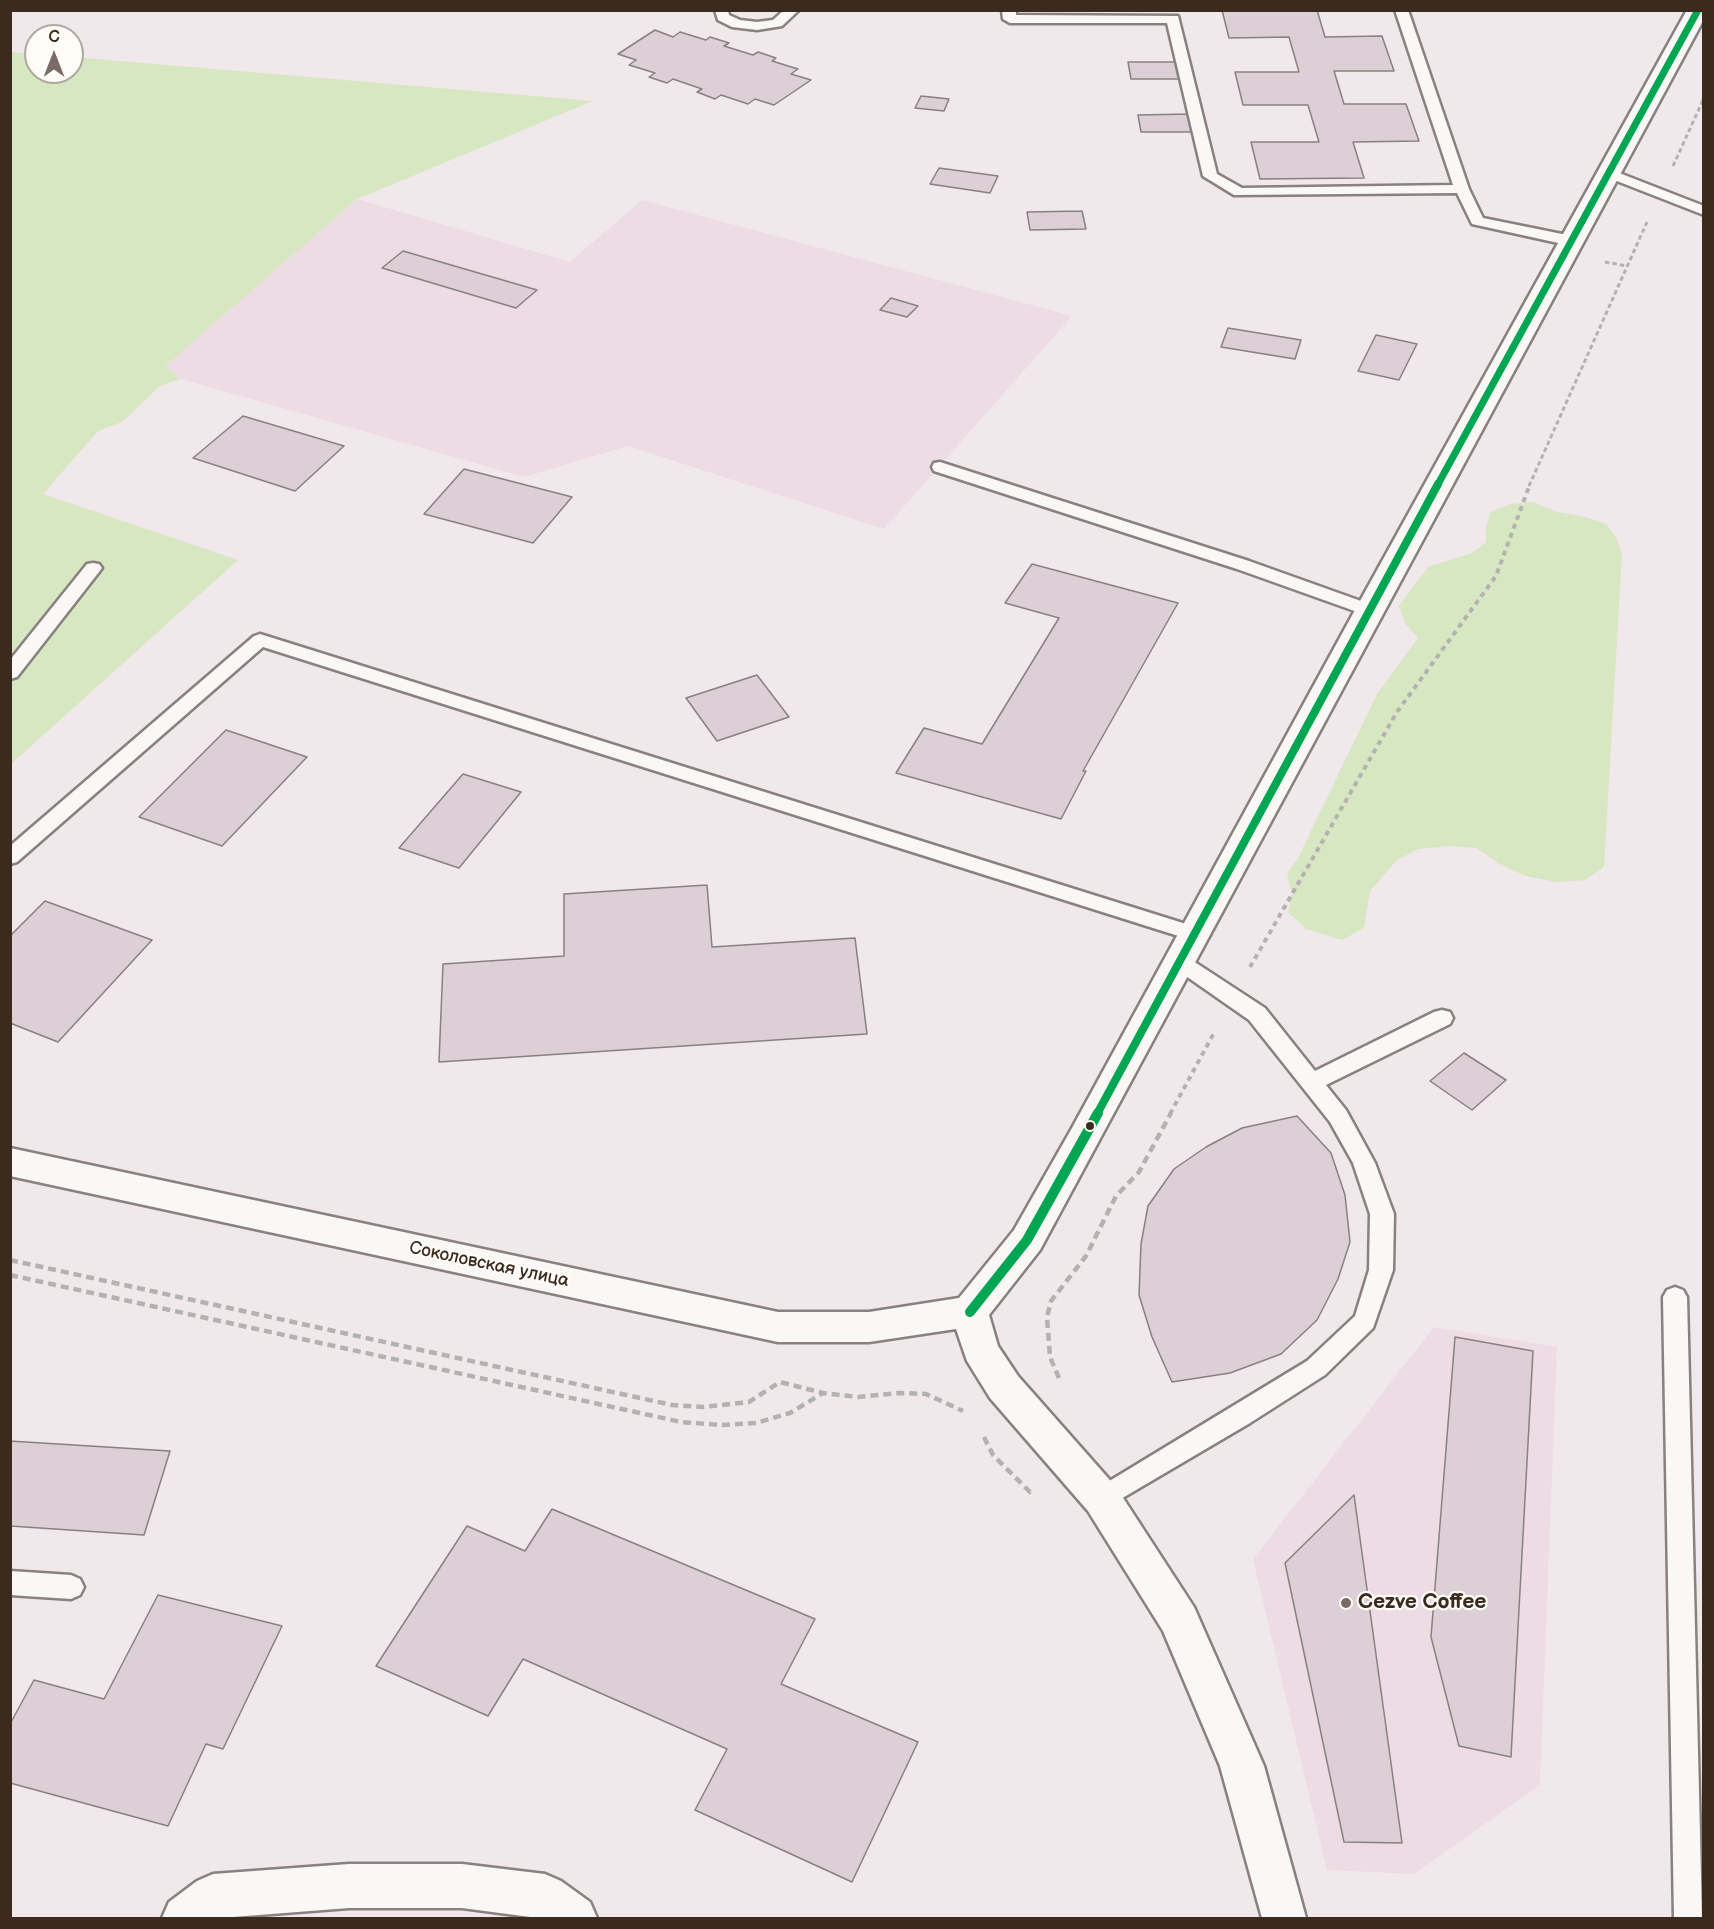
<!DOCTYPE html>
<html>
<head>
<meta charset="utf-8">
<style>
	body { margin:0 }
	#map { position:relative; width:1714px; height:1929px; overflow:hidden; background:#f0e8ea; font-family:"Balsamiq Sans",sans-serif }
	canvas { display:block }
	.frame { position:absolute; inset:0; border:12px solid #3b2a1e; pointer-events:none }
	.north { position:absolute; left:24px; top:24px; width:60px; height:60px; box-sizing:border-box; background:#fdfcf7; border:2px solid #afa8a0; border-radius:50%; rotate:0deg; font-size:16px; font-weight:700; line-height:24px; text-align:center; color:#3b2a1e }
	.north::after { content:''; display:block; margin:auto; width:21px; height:27px; background:#7a6c65; clip-path:polygon(50% 0,100% 100%,50% 72%,0 100%) }
</style>
</head>
<body>
<div id="map">
<canvas width="1714" height="1929"></canvas>
<div class="frame"></div>
<div class="north">С</div>
</div>
<script>
const ctx = document.querySelector('canvas').getContext('2d');
ctx.lineJoin = 'round';
function fill(path, color) {
  ctx.fillStyle = color;
  ctx.fill(path, 'evenodd');
}
function shape(rows) {
  const path = new Path2D();
  for (const r of rows) {
    path.moveTo(r[0], r[1]);
    for (let i = 2; i < r.length; i += 2) path.lineTo(r[i], r[i + 1]);
  }
  return path;
}
function stroke(path, color, width, dash) {
  ctx.strokeStyle = color;
  ctx.lineWidth = width;
  ctx.lineCap = dash ? 'butt' : 'round';
  ctx.setLineDash(dash || []);
  ctx.stroke(path);
}
function drawText(font, color, halo, rows, align = 'center') {
  ctx.font = font + ' "Balsamiq Sans",sans-serif';
  ctx.lineWidth = 4.5;
  ctx.setLineDash([]);
  ctx.textBaseline = 'middle';
  ctx.strokeStyle = halo;
  ctx.fillStyle = color;
  for (const [text, x, y, turn = 0] of rows) {
    ctx.save();
    ctx.translate(x, y);
    ctx.rotate((+turn || 0) * Math.PI / 180);
    ctx.textAlign = isNaN(turn) ? turn : align;
    if (halo) ctx.strokeText(text, 0, 0);
    ctx.fillText(text, 0, 0);
    ctx.restore();
  }
}
const built = shape([
	[357,199,570,262,642,200,1072,316,884,529,628,446,524,477,181,379,164,366],
	[1434,1327,1557,1347,1540,1785,1414,1874,1327,1870,1253,1559]
]);
const green = shape([
	[11,52,36,54,36,72,72,72,72,57,593,101,357,199,165,366,180,379,160,386,122,422,98,431,43,494,238,560,11,764],
	[1532,502,1557,512,1582,516,1606,524,1616,538,1622,553,1604,867,1585,880,1557,882,1525,876,1498,863,1477,848,1449,846,1419,849,1397,860,1370,891,1364,928,1342,940,1306,929,1288,912,1292,893,1287,874,1297,860,1377,694,1418,638,1405,623,1399,606,1428,567,1472,553,1486,542,1486,527,1491,512,1511,504]
]);
const building = shape([
	[1222,10,1317,10,1325,37,1382,36,1394,71,1334,71,1344,104,1406,104,1419,141,1353,142,1364,178,1260,179,1251,142,1319,142,1308,105,1243,105,1235,72,1299,72,1289,37,1229,38,1222,10],
	[655,30,673,37,680,32,706,40,710,37,729,43,724,46,753,55,758,52,776,58,772,61,798,69,791,74,811,80,774,105,755,99,748,104,721,95,715,99,697,92,702,89,673,79,667,83,649,77,655,73,629,65,636,60,618,54,655,30],
	[1128,62,1177,62,1181,79,1131,79,1128,62],
	[921,96,949,99,944,111,915,108,921,96],
	[1189,114,1192,132,1141,132,1138,115,1189,114],
	[939,168,998,176,990,193,930,184,939,168],
	[1082,211,1086,229,1030,230,1027,212,1082,211],
	[403,251,537,290,516,308,382,268,403,251],
	[891,298,918,306,907,317,880,310,891,298],
	[1228,328,1301,340,1295,359,1221,347,1228,328],
	[1376,335,1417,344,1399,380,1358,371,1376,335],
	[243,416,344,446,295,491,193,458,243,416],
	[464,469,572,497,533,543,424,514,464,469],
	[1032,564,1178,603,1083,771,1086,771,1061,819,896,773,924,728,982,744,1059,618,1005,603,1032,564],
	[757,675,789,717,717,741,686,698,757,675],
	[226,730,307,757,222,846,139,817,226,730],
	[463,774,521,792,459,868,399,848,463,774],
	[707,885,712,947,855,938,867,1034,439,1062,443,964,564,956,564,894,707,885],
	[45,901,152,940,58,1042,10,1023,10,936,45,901],
	[1464,1053,1506,1080,1472,1110,1430,1081,1464,1053],
	[1297,1116,1331,1153,1345,1195,1350,1242,1338,1279,1317,1320,1281,1354,1230,1373,1172,1382,1152,1337,1139,1295,1141,1244,1148,1206,1174,1169,1206,1147,1242,1128,1297,1116],
	[1455,1337,1533,1351,1511,1757,1459,1746,1431,1637,1455,1337],
	[10,1441,170,1451,144,1535,10,1526,10,1441],
	[1354,1495,1402,1843,1344,1842,1285,1563,1354,1495],
	[552,1509,815,1619,781,1684,918,1742,852,1882,695,1810,727,1749,523,1659,488,1716,376,1666,467,1526,525,1551,552,1509],
	[158,1595,282,1626,223,1749,206,1744,168,1826,10,1783,10,1724,34,1680,104,1699,158,1595]
]);
const pathFar2 = shape([
	[1673,166,1704,98],
	[1605,262,1627,266],
	[1529,486,1647,222]
]);
const pathFar1 = shape([
	[1250,967,1397,712,1496,576,1530,484],
	[1170,1114,1215,1031]
]);
const path = shape([
	[10,1260,672,1405,703,1407,749,1402,780,1382,823,1393,858,1397,900,1393,926,1394,963,1411],
	[10,1275,681,1422,722,1425,756,1423,790,1413,823,1393],
	[1059,1378,1050,1357,1047,1317,1051,1301,1086,1256,1116,1196,1139,1172,1171,1113],
	[984,1437,993,1455,1030,1492,1034,1490]
]);
const service = shape([
	[715,10,728,10,729,15,740,20,757,22,773,20,784,10,799,10,782,26,757,30,732,27,718,20,715,10],
	[1002,10,1016,10,1016,15,1178,16,1217,174,1242,188,1453,185,1395,10,1408,10,1469,189,1483,218,1572,236,1580,241,1572,246,1472,224,1457,193,1234,195,1203,176,1167,23,1010,23,1003,19,1002,10],
	[1609,169,1704,206,1704,215,1604,176,1602,173,1609,169],
	[940,462,1249,561,1375,606,1378,610,1375,614,1369,616,1363,614,1237,569,934,471,932,467,934,463,940,462],
	[93,563,99,564,102,568,99,572,17,677,10,679,10,660,87,564,93,563],
	[260,634,1202,929,1205,934,1202,939,1195,941,1188,939,263,647,17,862,10,864,10,846,254,636,260,634],
	[1180,954,1187,957,1265,1008,1315,1071,1434,1012,1442,1010,1450,1012,1453,1018,1450,1024,1326,1085,1346,1110,1375,1163,1394,1214,1393,1270,1373,1328,1325,1375,1250,1423,1102,1510,1093,1507,1089,1499,1093,1491,1307,1361,1355,1316,1369,1270,1370,1214,1353,1163,1330,1122,1249,1020,1173,967,1170,962,1173,957,1180,954],
	[1675,1287,1683,1290,1687,1297,1702,1918,1674,1918,1663,1297,1667,1290,1675,1287],
	[10,1571,71,1575,80,1579,84,1587,80,1595,71,1599,10,1595,10,1571]
]);
const minor = shape([
	[349,1864,462,1864,545,1874,561,1881,590,1902,597,1918,538,1918,462,1908,349,1908,220,1918,162,1918,169,1902,197,1881,213,1874,349,1864]
]);
const tertiary = shape([
	[1687,10,1704,10,1704,19,1040,1250,989,1315,998,1346,1018,1376,1116,1487,1194,1607,1264,1766,1306,1918,1262,1918,1220,1766,1163,1631,1088,1511,990,1398,967,1361,956,1329,869,1342,778,1342,10,1176,10,1148,778,1312,869,1312,959,1298,1014,1230,1072,1128,1355,610,1687,10]
]);
const bus1Far2 = shape([
	[1437,486,1698,10]
]);
const bus1Far1 = shape([
	[1097,1114,1438,484]
]);
const bus1 = shape([
	[970,1312,1027,1240,1098,1113]
]);
const markers = [
	[1090,1126,5,"#3b2a1e"],
	[1346,1603,6,"#7a6c65"]
];
const streetNames = [
	["Соколовская улица",489,1265,12]
];
const nearPoinames = [
	["Cezve Coffee",1358,1603]
];
fill(built, '#eedce4');
fill(green, '#d7e7c2');
fill(building, '#dccfd6');
stroke(building, '#88817f', 1.5);
stroke(service, '#88817f', 5);
stroke(minor, '#88817f', 5);
stroke(tertiary, '#88817f', 5);
stroke(pathFar2, '#b4b2af', 3, [4.5, 3]);
stroke(pathFar1, '#b4b2af', 4, [5, 4.5]);
stroke(path, '#b4b2af', 4.5, [8, 5]);
fill(service, '#f9f8f7');
fill(minor, '#f9f8f7');
fill(tertiary, '#f9f8f7');
stroke(bus1Far2, '#00a651', 7);
stroke(bus1Far1, '#00a651', 8);
stroke(bus1, '#00a651', 10);
for (const [x, y, r, color] of markers) {
  const dot = new Path2D();
  dot.arc(x, y, r, 0, 2 * Math.PI);
  ctx.fillStyle = color;
  ctx.fill(dot);
  stroke(dot, '#fdfcf7', 2);
}
drawText('18px', '#3b2a1e', '#fdfcf7', streetNames);
drawText('bold 21px', '#3b2a1e', '#fdfcf7', nearPoinames, 'left');
</script>
</body>
</html>
